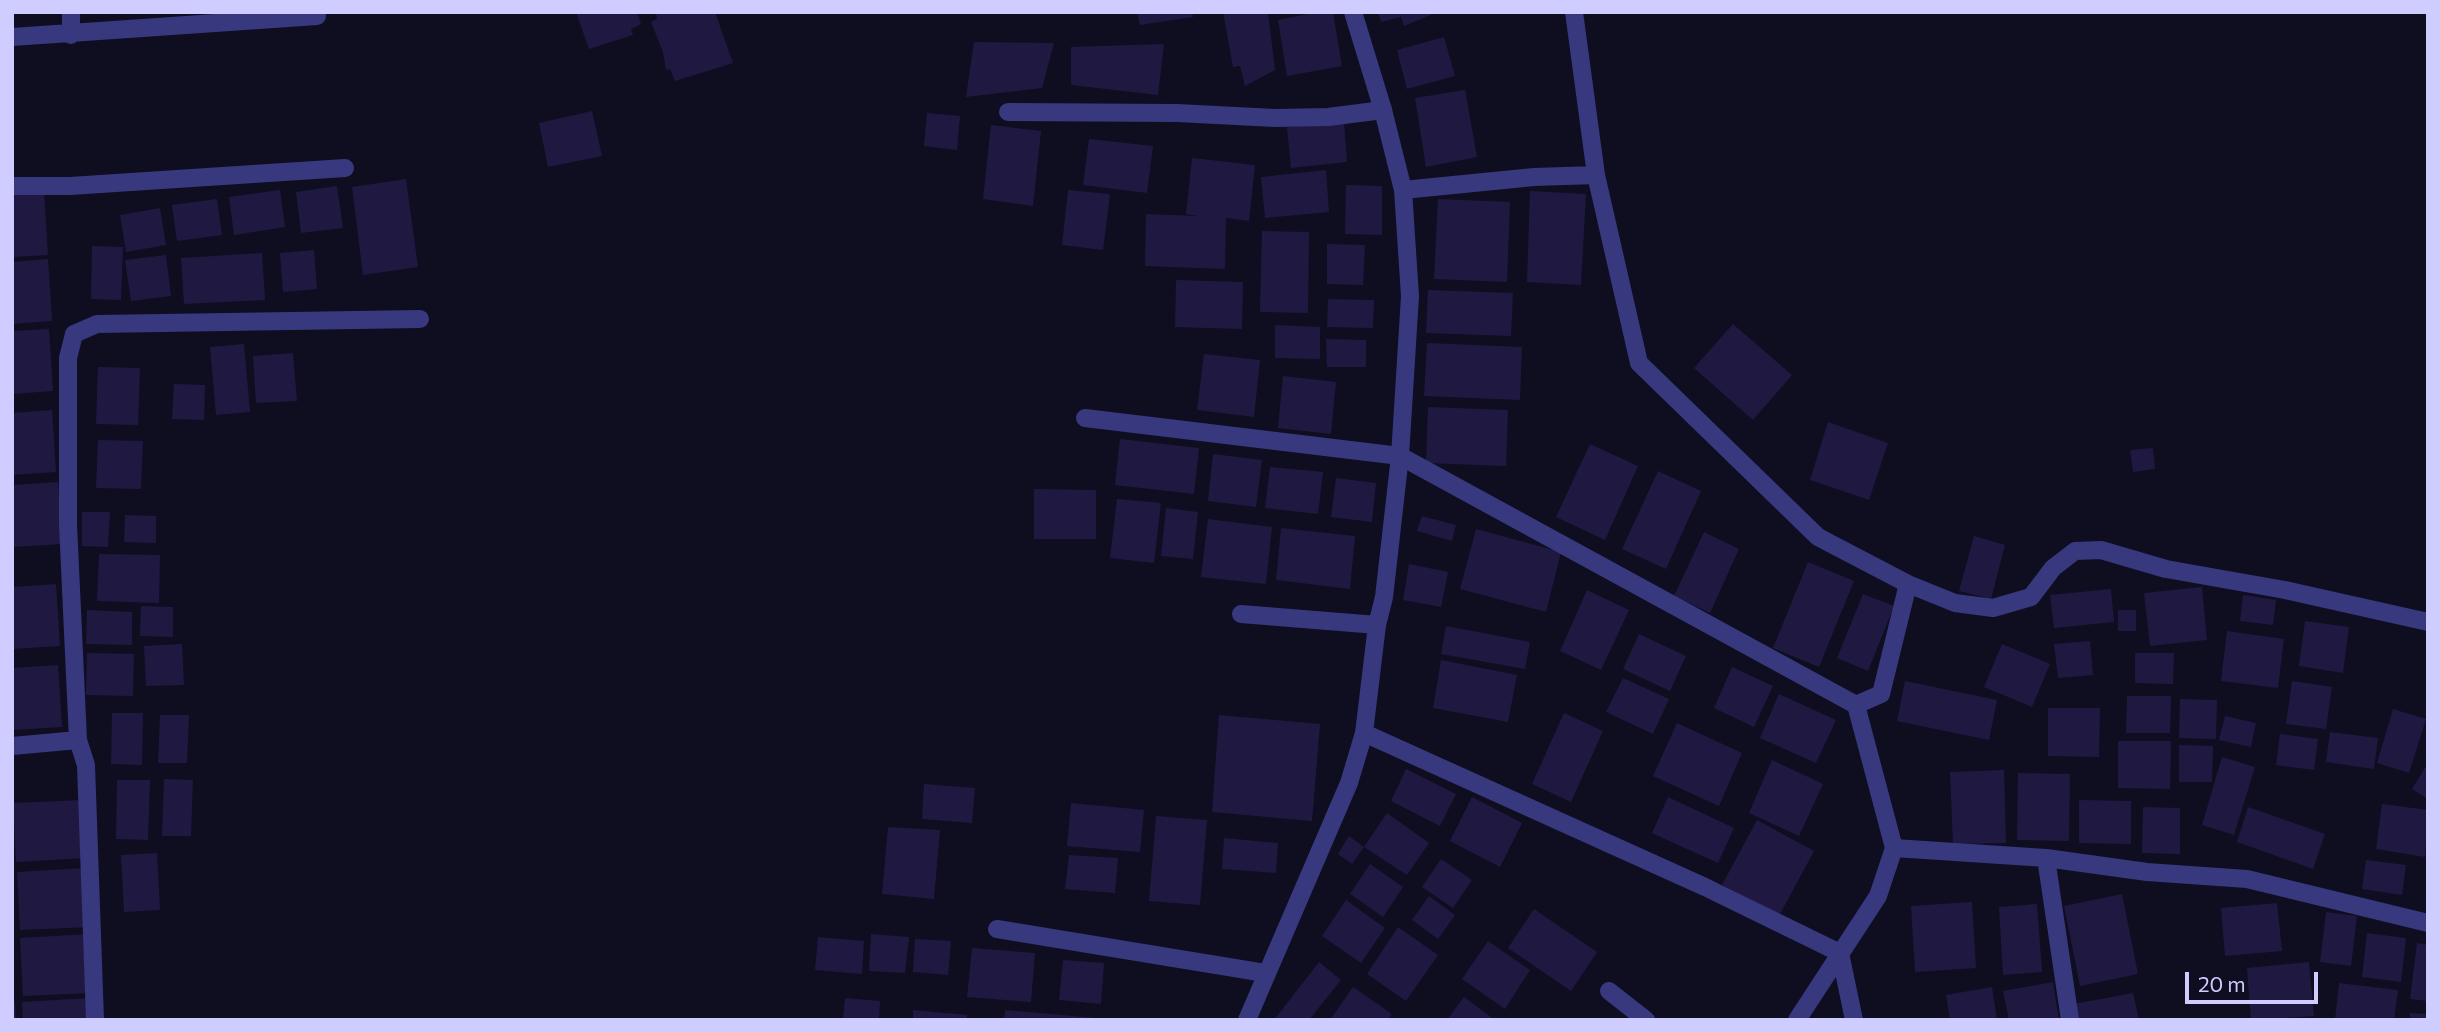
<!DOCTYPE html>
<html>
<head>
<meta charset="utf-8">
<style>
	body { margin:0 }
	#map { position:relative; width:2440px; height:1032px; overflow:hidden; background:#0f0d20; font-family:Commissioner,sans-serif }
	canvas { display:block }
	.frame { position:absolute; inset:0; border:14px solid #cfccff; pointer-events:none }
	.scale { position:absolute; left:2185px; top:972px; width:133px; height:32px; box-sizing:border-box; border:4px solid #cfccff; border-top:0; padding-left:9px; font-size:21px; line-height:24px; white-space:nowrap; color:#cfccff; -webkit-text-stroke:5px #0f0d20; paint-order:stroke }
</style>
</head>
<body>
<div id="map">
<canvas width="2440" height="1032"></canvas>
<div class="frame"></div>
<div class="scale">20 m</div>
</div>
<script>
const ctx = document.querySelector('canvas').getContext('2d');
ctx.lineJoin = 'round';
function fill(path, color) {
  ctx.fillStyle = color;
  ctx.fill(path, 'evenodd');
}
function shape(rows) {
  const path = new Path2D();
  for (const r of rows) {
    path.moveTo(r[0], r[1]);
    for (let i = 2; i < r.length; i += 2) path.lineTo(r[i], r[i + 1]);
  }
  return path;
}
function stroke(path, color, width, dash) {
  ctx.strokeStyle = color;
  ctx.lineWidth = width;
  ctx.lineCap = dash ? 'butt' : 'round';
  ctx.setLineDash(dash || []);
  ctx.stroke(path);
}
const building = shape([
	[576,12,637,12,641,24,631,29,633,35,589,49],
	[656,12,715,12,733,63,675,81,670,69,666,70,663,52,651,22,657,19],
	[1137,12,1192,12,1193,17,1140,25],
	[1223,12,1268,12,1275,70,1245,86,1240,66,1233,67],
	[1318,12,1333,12,1342,66,1287,76,1278,20],
	[1378,12,1438,12,1404,26,1401,17,1381,22],
	[1444,37,1455,76,1407,89,1397,50],
	[974,42,1054,43,1042,88,966,97],
	[1164,44,1158,95,1071,85,1071,47],
	[1465,90,1477,157,1426,167,1415,98],
	[592,111,602,156,548,167,539,123],
	[927,113,960,116,957,150,924,146],
	[1344,122,1347,162,1291,168,1287,127],
	[991,125,1041,131,1033,206,983,199],
	[1089,139,1153,146,1147,193,1083,185],
	[1192,158,1255,165,1249,221,1226,218,1225,269,1145,266,1146,214,1199,216,1186,214],
	[1326,170,1329,212,1265,218,1261,177],
	[406,179,418,267,363,275,352,187],
	[1346,185,1382,186,1382,235,1345,234],
	[337,186,343,228,301,233,296,192],
	[280,190,285,227,234,235,229,197],
	[1068,190,1110,194,1103,250,1062,245],
	[1530,191,1586,194,1581,285,1527,282],
	[44,193,48,255,12,257,12,195],
	[217,199,222,235,177,241,172,205],
	[1438,199,1510,202,1507,282,1434,279],
	[160,208,166,245,126,252,120,215],
	[1262,231,1309,232,1308,313,1260,312],
	[1327,244,1365,245,1363,285,1327,284],
	[92,246,123,247,121,300,91,299],
	[314,250,317,289,283,292,280,253],
	[262,253,265,300,184,304,181,258],
	[166,255,171,296,131,301,125,260],
	[48,259,52,321,12,324,12,262],
	[1176,280,1243,282,1242,329,1175,327],
	[1428,290,1513,293,1511,336,1426,333],
	[1328,299,1374,300,1373,328,1327,327],
	[1733,324,1792,375,1753,420,1694,368],
	[1275,325,1320,327,1320,359,1275,358],
	[49,329,53,391,12,394,12,331],
	[1326,339,1366,340,1366,367,1327,367],
	[1427,343,1522,347,1520,400,1424,396],
	[244,344,250,412,216,415,210,347],
	[293,353,297,401,256,403,253,356],
	[1204,354,1260,360,1254,417,1197,410],
	[98,367,140,368,138,425,96,424],
	[1283,376,1336,382,1331,434,1278,428],
	[174,384,205,385,204,420,172,419],
	[1428,407,1508,410,1506,466,1426,463],
	[52,410,56,472,12,475,12,413],
	[1828,422,1888,443,1869,500,1810,480],
	[1120,439,1199,448,1194,494,1115,485],
	[98,440,143,441,141,489,96,488],
	[1590,444,1638,466,1605,540,1556,517],
	[2153,448,2155,469,2133,472,2130,450],
	[1213,454,1262,460,1256,507,1208,501],
	[1270,467,1323,472,1318,514,1265,508],
	[1658,471,1701,491,1666,569,1622,549],
	[1336,478,1376,483,1372,522,1331,517],
	[58,482,62,544,12,547,12,485],
	[1034,489,1096,490,1096,539,1034,539],
	[1117,499,1161,503,1154,563,1110,558],
	[1166,508,1198,512,1193,559,1161,556],
	[82,512,110,512,108,547,82,546],
	[125,515,156,516,156,543,124,542],
	[1422,516,1456,525,1452,541,1417,531],
	[1208,519,1272,527,1266,584,1201,577],
	[1281,528,1355,536,1350,589,1276,580],
	[1476,529,1561,552,1546,612,1460,589],
	[1704,532,1739,549,1710,613,1674,596],
	[1974,536,2005,545,1991,599,1959,591],
	[99,554,160,555,159,603,97,601],
	[1808,562,1854,581,1819,667,1773,648],
	[1409,564,1448,572,1441,607,1403,600],
	[56,584,60,646,12,649,12,587],
	[2202,587,2207,640,2150,646,2144,593],
	[2111,589,2114,622,2054,628,2050,595],
	[1587,590,1629,610,1601,670,1560,651],
	[1863,594,1894,606,1868,671,1837,658],
	[2243,595,2276,600,2273,625,2240,621],
	[141,606,173,607,173,637,140,636],
	[87,610,132,612,132,645,86,644],
	[2118,610,2136,610,2136,631,2118,631],
	[2305,621,2349,627,2343,673,2299,666],
	[1446,626,1530,642,1525,669,1441,654],
	[2227,631,2284,639,2278,688,2221,681],
	[1639,634,1686,656,1670,691,1623,669],
	[2090,641,2093,675,2058,678,2054,644],
	[182,644,184,685,146,686,144,646],
	[2002,644,2050,664,2032,707,1984,687],
	[87,653,134,654,133,696,86,695],
	[2135,653,2174,653,2173,684,2135,683],
	[1441,660,1517,675,1508,722,1433,708],
	[58,665,62,727,12,730,12,668],
	[1732,667,1773,686,1754,727,1714,708],
	[1623,678,1669,699,1653,734,1606,712],
	[1905,681,1997,700,1989,740,1897,721],
	[2292,681,2332,687,2326,729,2286,724],
	[1779,694,1836,720,1816,763,1760,738],
	[2127,696,2171,696,2170,733,2126,733],
	[2180,699,2217,700,2216,739,2179,738],
	[2048,708,2100,708,2099,757,2048,756],
	[2393,709,2426,719,2409,773,2377,763],
	[112,713,143,713,142,765,111,764],
	[1564,713,1603,731,1571,802,1532,784],
	[160,715,189,715,187,763,158,763],
	[1219,715,1320,724,1312,821,1212,812],
	[2225,716,2256,723,2251,747,2219,740],
	[1677,723,1742,753,1719,806,1653,776],
	[2330,732,2378,738,2374,769,2326,762],
	[2280,734,2318,739,2314,770,2276,765],
	[2118,741,2171,741,2170,789,2118,788],
	[2179,745,2213,746,2212,782,2179,782],
	[2222,757,2255,767,2234,835,2202,825],
	[1772,760,1823,784,1799,836,1749,813],
	[2428,763,2428,799,2412,789],
	[1406,769,1456,794,1440,826,1391,801],
	[2004,770,2006,843,1953,844,1950,772],
	[2018,773,2070,774,2069,841,2017,840],
	[164,779,193,780,191,836,162,836],
	[117,780,150,780,148,840,116,839],
	[924,784,975,788,972,823,922,819],
	[1472,797,1522,823,1500,867,1450,841],
	[1668,797,1734,828,1718,863,1652,833],
	[82,800,85,858,16,862,13,803],
	[2079,800,2131,801,2131,844,2079,843],
	[1071,803,1144,810,1140,852,1067,846],
	[2382,804,2428,810,2425,857,2376,849],
	[2143,807,2180,808,2180,854,2142,853],
	[2248,807,2325,834,2313,869,2237,842],
	[1387,813,1429,843,1407,875,1364,847],
	[1156,816,1207,820,1200,905,1149,901],
	[1757,820,1814,851,1779,916,1722,885],
	[888,827,940,830,934,899,882,894],
	[1349,836,1364,847,1352,864,1338,854],
	[1224,838,1278,843,1276,873,1222,869],
	[157,853,160,910,124,912,121,855],
	[1069,855,1118,858,1115,893,1065,889],
	[1441,859,1472,880,1453,908,1422,887],
	[2366,860,2406,865,2402,895,2362,889],
	[1370,864,1403,887,1383,917,1350,894],
	[86,868,89,927,20,930,17,872],
	[2122,894,2138,974,2080,986,2064,906],
	[1429,896,1455,915,1438,939,1412,920],
	[1346,900,1385,928,1361,963,1322,936],
	[1972,902,1976,968,1915,972,1911,906],
	[2277,903,2282,951,2225,956,2221,908],
	[2037,904,2042,972,2003,975,1999,907],
	[1534,909,1597,952,1571,991,1508,948],
	[2326,912,2357,916,2351,966,2320,962],
	[1398,927,1438,955,1406,1001,1367,974],
	[2367,933,2406,938,2401,982,2362,977],
	[89,934,92,993,23,996,20,938],
	[871,934,909,937,905,973,869,971],
	[818,937,864,941,862,974,815,970],
	[915,939,951,941,948,975,913,972],
	[1488,941,1530,970,1505,1009,1462,979],
	[2417,943,2428,945,2428,1001,2410,999],
	[972,948,1035,953,1031,1002,967,997],
	[1063,960,1104,963,1101,1004,1059,1000],
	[1319,962,1341,980,1309,1020,1274,1020],
	[2309,962,2314,1016,2251,1020,2247,968],
	[2053,982,2059,1020,2009,1020,2003,991],
	[2339,983,2398,990,2394,1020,2335,1020],
	[1353,987,1392,1014,1388,1020,1330,1020],
	[1992,987,1997,1020,1950,1020,1946,995],
	[2133,993,2139,1020,2077,1020,2074,1004],
	[1464,997,1495,1020,1447,1020],
	[90,998,91,1020,23,1020,22,1002],
	[845,998,880,1001,879,1020,843,1020],
	[12,1001,15,1001,16,1020,12,1020],
	[913,1010,967,1015,967,1020,913,1020],
	[1005,1010,1096,1018,1096,1020,1004,1020],
	[2410,1013,2428,1014,2428,1020,2410,1020]
]);
const minor = shape([
	[71,12,71,35],
	[1574,12,1596,175],
	[12,37,317,16],
	[1008,112,1177,113,1275,118,1328,117,1383,110],
	[12,186,70,186,345,168],
	[1403,190,1534,177,1596,175,1639,363,1818,537,1908,584,1881,694,1856,705],
	[1085,418,1400,456,1856,705,1894,848,1878,896,1797,1020],
	[1908,584,1955,603,1993,608,2031,597,2053,568,2075,551,2101,550,2166,569,2285,590,2428,622],
	[1241,614,1377,625],
	[1364,733,1705,887,1840,953,1854,1020],
	[12,746,78,740],
	[1894,848,2046,858,2070,1020],
	[2046,858,2147,872,2247,879,2428,923],
	[997,929,1265,973],
	[1609,991,1646,1020],
	[95,1020,86,765,78,740,68,524,68,358,74,334,97,324,420,319]
]);
const tertiary = shape([
	[1247,1020,1349,783,1364,733,1377,625,1384,597,1400,456,1410,296,1403,190,1383,110,1353,12]
]);
fill(building, '#1f1941');
stroke(minor, '#38387f', 18);
stroke(tertiary, '#38387f', 18);
</script>
</body>
</html>
